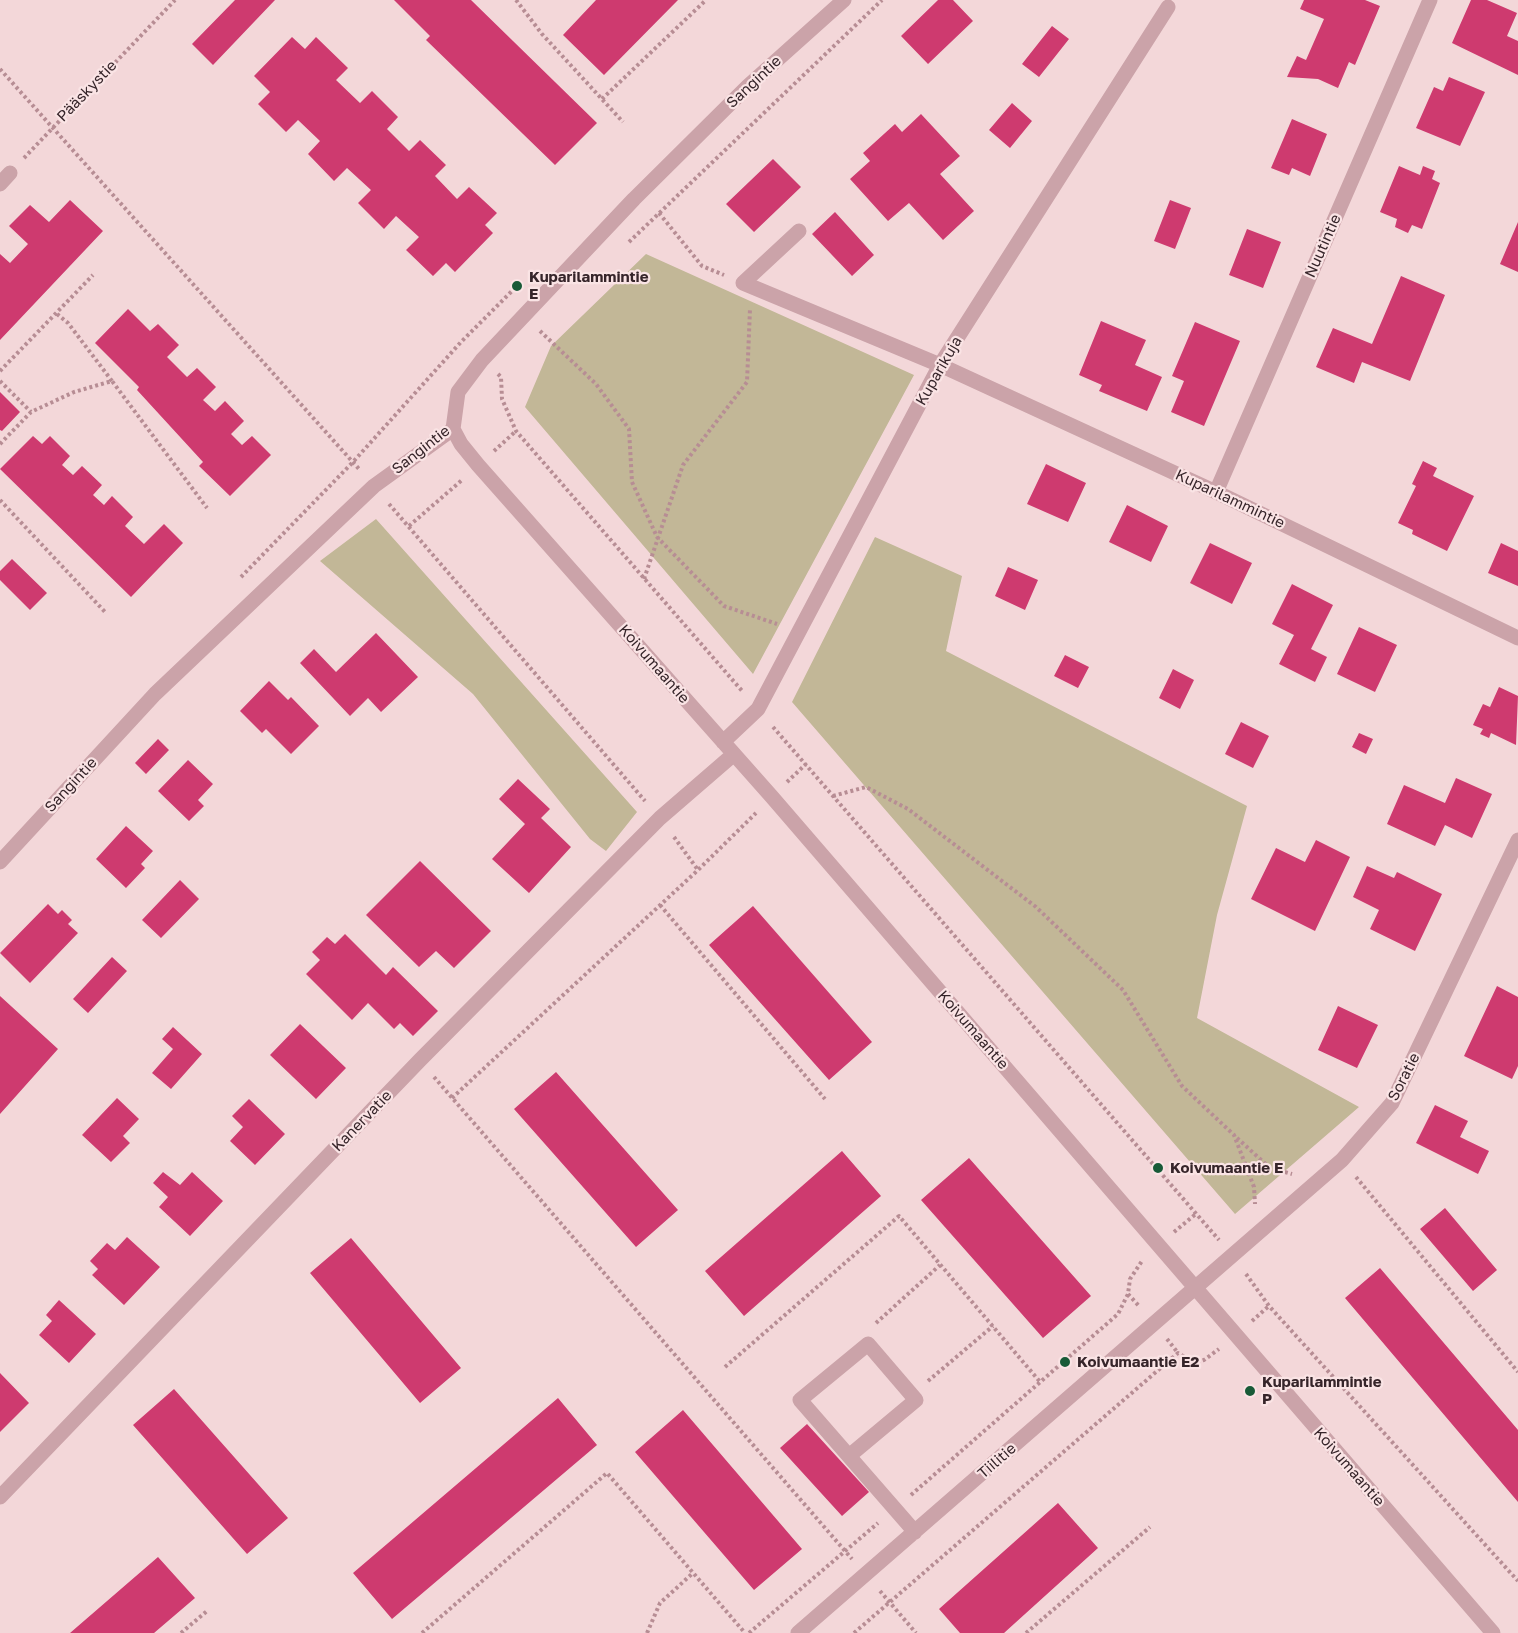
<!DOCTYPE html>
<html>
<head>
<meta charset="utf-8">
<style>
	body { margin:0 }
	canvas { display:block; background:#f3d7d9 }
</style>
</head>
<body>
<canvas width="1518" height="1633"></canvas>
<script>
const ctx = document.querySelector('canvas').getContext('2d');
ctx.lineJoin = 'round';
function fill(path, color) {
  ctx.fillStyle = color;
  ctx.fill(path, 'evenodd');
}
function shape(rows) {
  const path = new Path2D();
  for (const r of rows) {
    path.moveTo(r[0], r[1]);
    for (let i = 2; i < r.length; i += 2) path.lineTo(r[i], r[i + 1]);
  }
  return path;
}
function stroke(path, color, width, dash) {
  ctx.strokeStyle = color;
  ctx.lineWidth = width;
  ctx.lineCap = dash ? 'butt' : 'round';
  ctx.setLineDash(dash || []);
  ctx.stroke(path);
}
function drawText(font, color, halo, rows, align = 'center') {
  ctx.font = font + ' "Golos Text",sans-serif';
  ctx.lineWidth = 4.5;
  ctx.setLineDash([]);
  ctx.textBaseline = 'middle';
  ctx.strokeStyle = halo;
  ctx.fillStyle = color;
  for (const [text, x, y, turn = 0] of rows) {
    ctx.save();
    ctx.translate(x, y);
    ctx.rotate((+turn || 0) * Math.PI / 180);
    ctx.textAlign = isNaN(turn) ? turn : align;
    if (halo) ctx.strokeText(text, 0, 0);
    ctx.fillText(text, 0, 0);
    ctx.restore();
  }
}
const green = shape([
	[646,254,914,375,753,674,525,407,551,346],
	[376,519,637,812,606,851,590,839,473,694,320,561],
	[875,537,962,576,946,651,1247,806,1217,915,1197,1018,1359,1107,1235,1214,792,702]
]);
const building = shape([
	[235,0,275,0,213,65,192,44],
	[394,0,471,0,597,123,555,165,426,40,430,36],
	[596,0,678,0,604,75,563,35],
	[938,0,953,0,973,21,928,64,901,36],
	[1304,0,1365,0,1380,6,1355,65,1349,62,1338,88,1318,79,1287,77,1297,56,1306,60,1324,19,1300,9],
	[1471,0,1487,0,1517,13,1507,36,1518,41,1518,75,1452,43],
	[1052,26,1069,39,1039,77,1022,64],
	[292,37,305,49,316,37,348,68,336,80,360,103,372,91,398,117,387,129,409,151,420,140,446,165,435,176,457,199,469,187,497,213,485,225,493,233,455,272,446,263,433,276,406,250,419,237,396,216,384,229,358,203,371,190,347,168,334,181,308,154,320,141,298,120,286,132,258,104,270,92,254,76],
	[1449,77,1485,92,1460,146,1416,128,1434,87,1443,91],
	[1012,103,1032,121,1010,148,989,130],
	[921,114,960,156,940,174,974,211,943,240,909,203,888,221,850,179,870,161,863,153,895,124,902,132],
	[1292,119,1327,134,1310,176,1292,168,1289,175,1271,168],
	[773,159,801,187,754,232,726,204],
	[1399,166,1420,175,1423,166,1435,171,1432,179,1440,183,1422,229,1412,225,1408,233,1395,227,1397,219,1380,212],
	[70,200,103,231,0,340,0,254,10,263,28,244,9,226,30,205,49,222],
	[1170,200,1191,208,1175,249,1154,241],
	[835,212,874,255,852,276,812,234],
	[1518,222,1518,272,1500,264],
	[1247,229,1281,242,1263,288,1229,275],
	[1401,276,1445,295,1410,381,1362,362,1354,383,1316,367,1333,328,1372,344],
	[128,309,150,331,158,324,179,345,167,357,187,377,197,368,216,387,203,400,215,411,225,401,244,421,231,434,242,445,252,436,271,455,230,496,199,466,203,462,137,390,139,387,95,343],
	[1101,321,1146,340,1135,365,1162,377,1147,411,1099,391,1102,385,1079,375],
	[1195,322,1240,341,1204,426,1171,412,1184,381,1172,376],
	[0,392,20,412,2,431,0,430],
	[33,436,42,444,50,436,70,456,62,465,73,475,82,466,102,485,93,495,104,505,112,496,133,517,125,526,144,544,164,524,183,543,131,597,0,469],
	[1423,461,1437,468,1433,476,1474,496,1447,551,1412,534,1413,530,1398,523,1416,486,1412,484],
	[1046,464,1086,483,1068,522,1027,504],
	[1127,505,1168,526,1151,562,1109,542],
	[1210,543,1252,563,1232,604,1190,583],
	[1501,543,1518,551,1518,586,1488,573],
	[12,559,47,593,30,610,0,580,0,571],
	[1008,567,1038,580,1025,610,995,596],
	[1292,584,1333,605,1311,649,1327,657,1315,682,1279,664,1294,635,1272,624],
	[1359,627,1397,645,1375,692,1337,674],
	[376,633,418,677,381,712,368,698,350,716,300,663,314,649,336,672],
	[1065,655,1089,667,1078,688,1054,676],
	[1173,669,1194,680,1180,709,1159,698],
	[269,681,288,700,291,697,319,726,291,754,266,729,262,733,240,711],
	[1499,687,1518,696,1516,745,1491,733,1489,738,1480,734,1483,729,1473,725,1483,704,1490,707],
	[1241,722,1269,736,1253,768,1225,754],
	[1359,733,1373,739,1366,754,1352,747],
	[158,739,169,750,146,774,135,763],
	[188,760,213,784,198,800,204,806,189,821,158,791],
	[1456,778,1492,794,1472,838,1445,825,1435,846,1387,824,1404,785,1445,803],
	[518,779,550,809,541,818,571,847,529,893,492,859,525,824,499,799],
	[126,826,153,851,141,864,145,868,126,888,96,859],
	[1316,840,1350,857,1315,931,1251,899,1276,848,1305,862],
	[420,861,491,931,454,968,436,951,419,967,366,915],
	[1367,866,1394,878,1397,872,1442,894,1415,951,1370,929,1379,910,1353,897],
	[180,880,199,899,161,938,142,920],
	[48,904,58,914,62,910,72,920,68,924,78,933,30,983,0,953],
	[753,906,872,1042,829,1080,709,945],
	[345,934,386,975,393,967,438,1011,413,1036,400,1023,394,1029,368,1003,352,1020,306,974,320,960,312,952,327,937,335,944],
	[112,957,127,971,88,1013,73,999],
	[1497,986,1518,997,1518,1066,1512,1079,1464,1056],
	[0,996,58,1049,0,1114],
	[1338,1006,1378,1025,1357,1068,1318,1050],
	[300,1024,346,1068,316,1099,270,1055],
	[173,1027,202,1054,171,1089,152,1073,173,1049,162,1039],
	[556,1072,678,1210,636,1247,514,1109],
	[117,1098,139,1119,123,1136,130,1143,111,1162,82,1135],
	[249,1099,285,1134,255,1165,230,1141,243,1127,232,1116],
	[1435,1105,1468,1121,1460,1137,1489,1151,1478,1174,1416,1143],
	[842,1151,881,1196,744,1316,705,1271],
	[969,1158,1091,1296,1043,1338,921,1200],
	[163,1172,180,1185,192,1172,223,1201,190,1236,159,1207,168,1197,153,1183],
	[1445,1208,1497,1270,1473,1291,1420,1229],
	[127,1237,160,1267,124,1305,92,1275,98,1269,90,1261,107,1243,115,1250],
	[351,1238,461,1368,420,1403,310,1273],
	[1380,1268,1518,1430,1518,1502,1345,1298],
	[59,1300,96,1334,69,1363,39,1335,52,1321,46,1315],
	[0,1373,29,1403,0,1432],
	[174,1389,288,1518,247,1554,133,1425],
	[558,1398,597,1445,392,1619,353,1573],
	[683,1410,802,1549,754,1590,635,1452],
	[807,1424,869,1492,842,1516,780,1448],
	[1058,1503,1098,1548,1004,1633,960,1633,939,1609],
	[158,1557,195,1598,154,1633,70,1633]
]);
const path = shape([
	[516,0,542,34,623,122],
	[0,69,359,469],
	[602,99,706,0],
	[24,158,175,0],
	[659,213,702,266,724,275],
	[629,242,882,0],
	[57,314,68,323,112,381],
	[540,331,596,384,629,429,632,482,657,537,724,606,777,624],
	[0,371,93,275],
	[498,374,501,377,502,399,516,431,743,692],
	[0,381,31,412],
	[0,444,31,412,74,392,112,381,207,508],
	[494,451,516,431],
	[0,500,105,612],
	[389,504,645,801],
	[409,526,462,480],
	[241,577,353,462,461,342,521,282],
	[644,579,683,465,747,382,750,309],
	[773,727,1219,1240],
	[787,782,806,764],
	[833,796,866,787,908,809,1036,907,1123,990,1182,1086,1234,1135,1254,1187,1255,1204],
	[674,837,698,870],
	[660,905,825,1099],
	[434,1077,852,1559],
	[452,1098,698,870,756,813],
	[1237,1138,1270,1168,1292,1174],
	[1356,1177,1518,1372],
	[1174,1232,1197,1213],
	[1246,1274,1269,1306,1518,1581],
	[1128,1294,1139,1306],
	[1252,1321,1269,1306],
	[876,1323,940,1265],
	[1167,1339,1178,1353],
	[725,1367,899,1216,1041,1383],
	[928,1381,993,1326],
	[911,1495,1118,1314,1128,1294,1130,1279,1142,1261],
	[880,1591,916,1633],
	[181,1633,207,1611],
	[422,1633,607,1473,745,1633],
	[647,1633,660,1603,693,1573],
	[749,1633,878,1523],
	[854,1633,1178,1353,1195,1363,1204,1360,1219,1349],
	[1026,1633,1150,1527]
]);
const minor = shape([
	[0,184,10,173],
	[799,231,743,283,940,365,1216,492,1518,638],
	[453,429,461,444,478,465,772,797,1493,1633],
	[1216,492,1430,0],
	[723,742,758,709,940,365,1168,7],
	[0,862,155,694,374,486,453,429,458,392,482,360,634,199,748,86,844,0],
	[849,1456,916,1400,868,1344,800,1400,915,1532],
	[0,1497,420,1060,660,818,734,754],
	[798,1633,1342,1160,1392,1103,1518,840]
]);
const markers = [
	[517,286,6,"#185a37"],
	[1158,1168,6,"#185a37"],
	[1065,1362,6,"#185a37"],
	[1250,1391,6,"#185a37"]
];
const streetNames = [
	["Sangintie",754,82,-43],
	["Pääskystie",87,91,-46],
	["Nuutintie",1323,246,-66],
	["Kuparikuja",939,371,-60],
	["Sangintie",421,450,-38],
	["Kuparilammintie",1230,499,25],
	["Koivumaantie",654,664,49],
	["Sangintie",71,785,-47],
	["Koivumaantie",973,1030,49],
	["Soratie",1404,1077,-63],
	["Kanervatie",362,1121,-46],
	["Tiilitie",997,1461,-41],
	["Koivumaantie",1349,1467,49]
];
const poiNames = [
	["Kuparilammintie",529,277],
	["E",529,294],
	["Koivumaantie E",1170,1168],
	["Koivumaantie E2",1077,1362],
	["Kuparilammintie",1262,1382],
	["P",1262,1399]
];
fill(green, '#c2b797');
fill(building, '#ce3a6f');
stroke(path, '#b78d94', 4, [3, 3]);
stroke(minor, '#cba3a9', 15);
for (const [x, y, r, color] of markers) {
  const dot = new Path2D();
  dot.arc(x, y, r, 0, 2 * Math.PI);
  ctx.fillStyle = color;
  ctx.fill(dot);
  stroke(dot, '#fae4e5', 2);
}
drawText('15px', '#36252a', '#fae4e5', streetNames);
drawText('bold 15px', '#36252a', '#fae4e5', poiNames, 'left');
</script>
</body>
</html>
